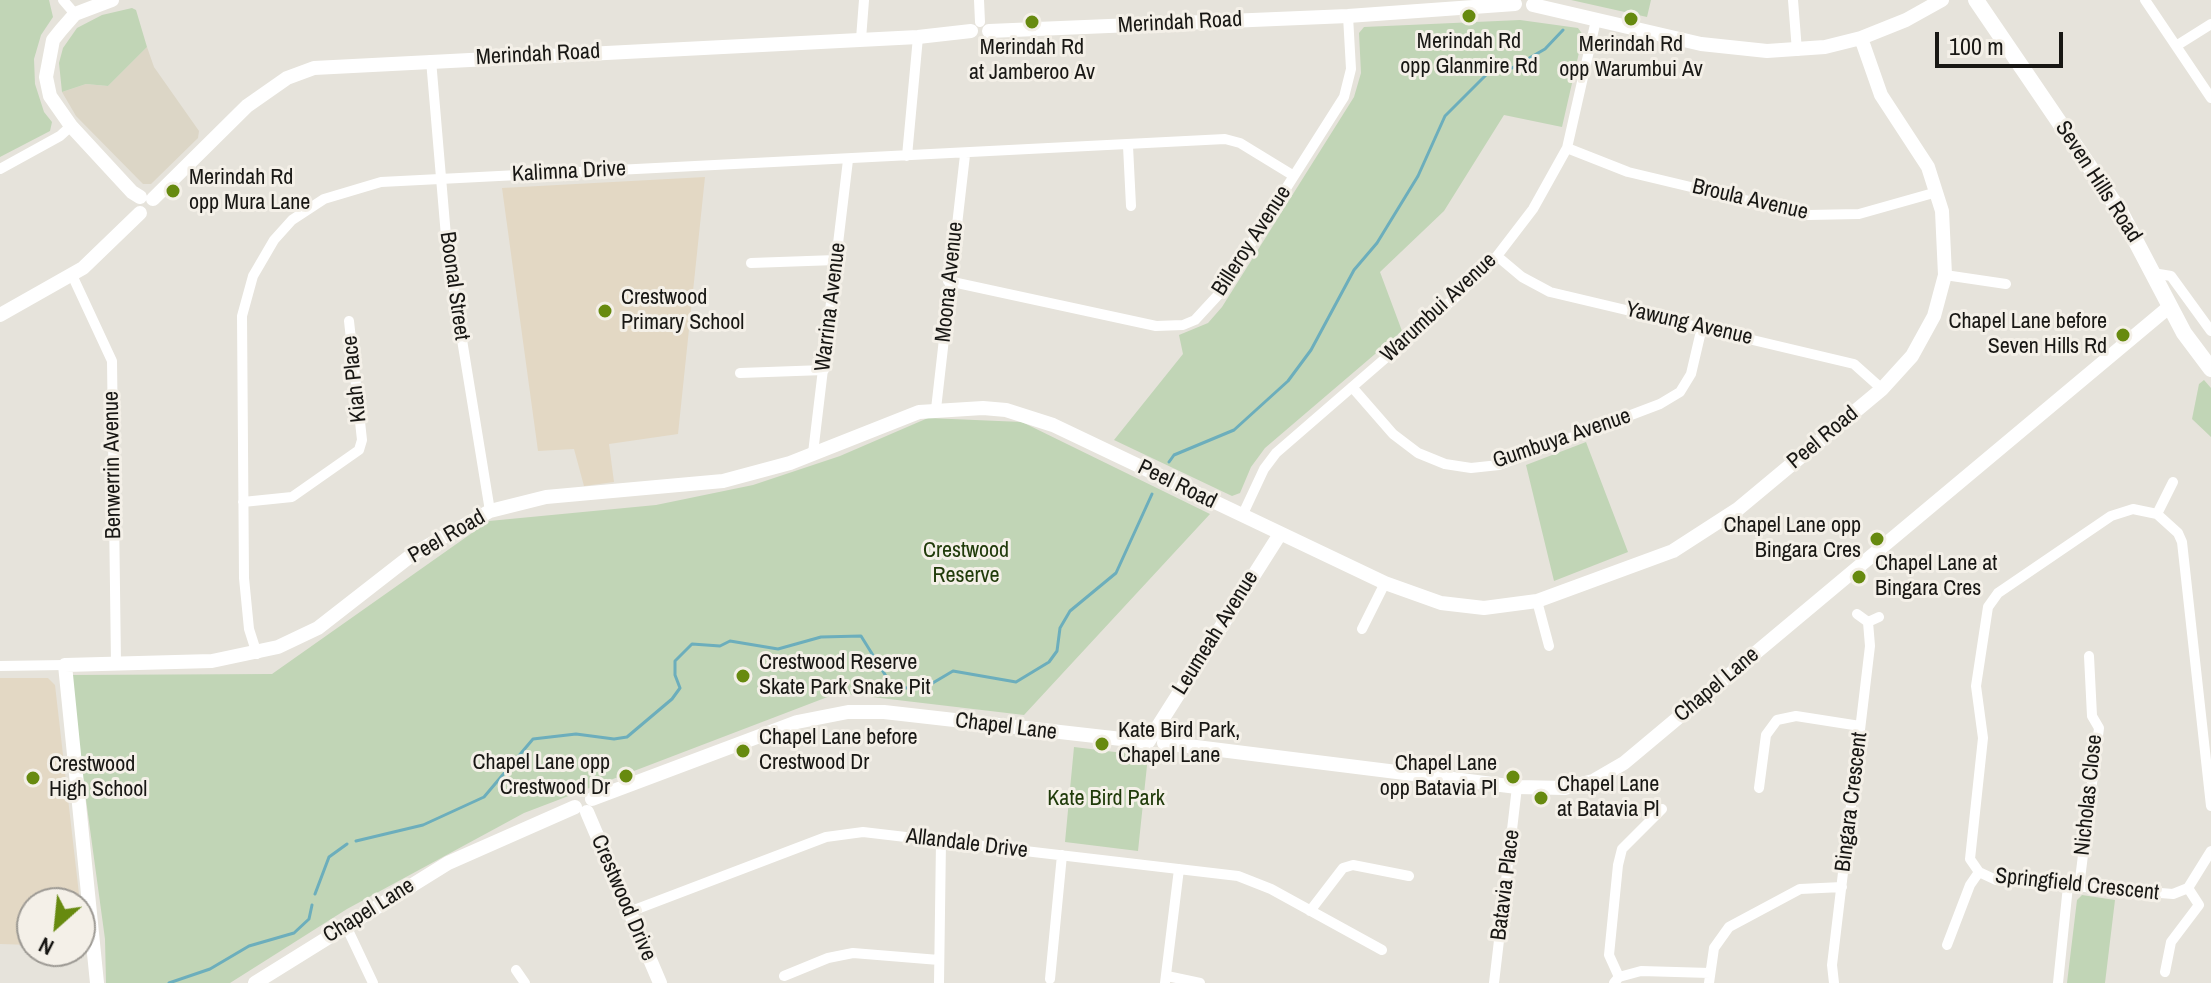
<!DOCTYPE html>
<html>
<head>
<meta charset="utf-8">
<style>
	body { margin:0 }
	#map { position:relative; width:2211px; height:983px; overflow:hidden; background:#e6e3db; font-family:"Archivo Narrow",sans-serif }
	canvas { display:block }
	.north { position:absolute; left:16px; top:887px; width:80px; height:80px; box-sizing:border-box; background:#f4f0e8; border:2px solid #9c9993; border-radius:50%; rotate:207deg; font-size:22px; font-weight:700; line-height:32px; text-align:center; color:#181714 }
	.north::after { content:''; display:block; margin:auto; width:28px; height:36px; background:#678a0f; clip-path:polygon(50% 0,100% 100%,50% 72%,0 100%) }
	.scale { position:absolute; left:1935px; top:32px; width:128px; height:36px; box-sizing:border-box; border:4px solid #181714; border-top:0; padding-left:10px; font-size:24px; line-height:28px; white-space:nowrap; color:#181714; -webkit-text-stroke:6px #f4f0e8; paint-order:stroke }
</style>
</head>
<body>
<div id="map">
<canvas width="2211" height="983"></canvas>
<div class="north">N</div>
<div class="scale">100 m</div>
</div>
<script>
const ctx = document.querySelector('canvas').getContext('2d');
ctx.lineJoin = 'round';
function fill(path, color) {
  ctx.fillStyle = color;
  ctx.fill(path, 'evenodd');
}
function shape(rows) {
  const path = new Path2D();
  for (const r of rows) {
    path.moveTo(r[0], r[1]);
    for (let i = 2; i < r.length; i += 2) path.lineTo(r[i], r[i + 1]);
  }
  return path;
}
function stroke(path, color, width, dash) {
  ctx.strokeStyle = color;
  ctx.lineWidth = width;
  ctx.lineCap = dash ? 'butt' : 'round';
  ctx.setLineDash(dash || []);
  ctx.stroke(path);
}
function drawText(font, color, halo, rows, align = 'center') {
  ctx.font = font + ' "Archivo Narrow",sans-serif';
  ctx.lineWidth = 6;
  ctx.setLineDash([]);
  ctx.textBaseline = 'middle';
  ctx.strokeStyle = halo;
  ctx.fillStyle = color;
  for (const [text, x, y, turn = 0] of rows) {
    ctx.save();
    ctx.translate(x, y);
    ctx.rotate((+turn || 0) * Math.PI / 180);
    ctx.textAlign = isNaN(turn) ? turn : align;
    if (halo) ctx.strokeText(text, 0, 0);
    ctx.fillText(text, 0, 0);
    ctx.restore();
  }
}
const built = shape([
	[147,47,154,67,199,131,198,138,151,184,143,184,76,116,62,92,86,84,108,86]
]);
const education = shape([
	[705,177,678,434,609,444,614,482,584,486,574,449,538,451,502,188],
	[0,678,48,678,55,685,80,903,32,903,32,945,0,944]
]);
const green = shape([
	[0,0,49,0,53,17,41,35,34,59,35,84,44,112,52,122,50,131,0,157],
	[1571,0,1651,0,1647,17],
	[132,8,136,10,147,47,108,86,86,84,62,92,59,63,63,48,77,28,102,15],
	[1520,20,1578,28,1583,35,1562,127,1504,115,1444,211,1380,272,1402,331,1265,448,1251,467,1240,493,1232,496,1114,440,1183,354,1179,335,1208,323,1222,307,1354,97,1361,73,1359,33,1364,27],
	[2204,380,2211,388,2211,437,2192,419,2199,384],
	[928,418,1022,422,1210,514,1024,715,838,693,524,813,347,909,230,983,106,983,105,939,69,675,272,674,489,521,656,505,753,485,840,456],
	[1586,442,1628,552,1554,581,1526,465],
	[1074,747,1148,756,1138,851,1065,842],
	[2082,895,2115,900,2105,983,2067,983,2077,900]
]);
const stream = shape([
	[1169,462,1174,455,1234,430,1288,381,1311,350,1354,270,1377,243,1418,176,1445,116,1491,70,1512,68,1545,49,1563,30],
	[356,841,423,825,484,797,533,739,576,734,614,739,627,737,672,699,680,688,675,675,675,661,692,644,720,646,730,641,778,649,821,637,861,636,889,681,905,688,926,687,953,671,1016,682,1049,662,1057,651,1060,628,1070,611,1116,573,1152,494],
	[315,894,329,857,347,844],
	[169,983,210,969,249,946,294,933,309,919,312,905]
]);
const street = shape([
	[63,0,75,14],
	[979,0,980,22],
	[1793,0,1797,51],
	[2145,0,2211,98],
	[861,39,864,0],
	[2176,46,2211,24],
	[431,60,447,248,490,511],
	[1128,146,1131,206],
	[1567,148,1628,172,1808,215,1859,214,1937,192],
	[907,156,918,37],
	[0,169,60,136,71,126],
	[1497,256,1522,277,1550,292,1854,364,1882,389],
	[751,263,836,260],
	[2153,273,2171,276,2211,331],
	[72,275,112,361,116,664],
	[1945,275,2006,284],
	[948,281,1156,326,1183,325,1195,320,1219,294,1344,97,1351,69,1348,16],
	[740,373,824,370],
	[1352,387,1393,434,1418,453,1445,464,1471,468,1499,465,1660,404,1680,392,1691,374,1702,327],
	[936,409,965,155],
	[813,453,848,160],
	[243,502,292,497,359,450,362,440,349,321],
	[2157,514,2173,482],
	[1242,516,1264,469,1276,453,1456,297,1497,256,1533,209,1567,148,1596,20],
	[1537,601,1549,646],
	[1868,622,1879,617],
	[1362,629,1385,583],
	[257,654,249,629,244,578,242,316,253,276,274,240,292,220,324,199,381,182,1225,139,1240,143,1294,176],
	[0,666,65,665],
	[1759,788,1766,735,1777,720,1796,716,1860,726],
	[2211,806,2182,542,2178,533,2157,514,2133,509,2111,516,1998,593,1988,607,1976,686,1983,738,1970,859,1979,872,1996,880,2173,894,2188,888,2211,851],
	[2079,887,2099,728,2092,716,2089,656],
	[1310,911,1343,868,1353,865,1409,876],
	[629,912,826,837,863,832,1238,876,1271,889,1382,950],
	[346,926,373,983],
	[1947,945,1970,885,1979,872],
	[516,970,525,983],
	[2165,972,2171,942,2199,905,2188,888],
	[784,976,828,958,853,953,939,960],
	[1167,976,1200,983],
	[1619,977,1609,955,1618,865,1622,849,1662,809],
	[1050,979,1062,855],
	[939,983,941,841],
	[1165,983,1179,869],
	[1494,983,1517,787],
	[1614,983,1619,977,1641,971,1710,973],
	[1709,983,1714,948,1729,927,1800,889,1842,887],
	[1834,983,1832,965,1870,646,1868,622,1857,614],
	[2058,983,2068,886]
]);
const secondary = shape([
	[112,0,75,14,61,30,53,40,46,77,50,96,71,126,132,192,140,197],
	[1533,5,1701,44,1767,51,1825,47,1861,38,1906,20,1942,0],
	[989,31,1348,16,1515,4],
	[153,199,247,106,287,78,314,68,918,37,971,31],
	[0,315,83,268,140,213],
	[1148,742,1280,534],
	[1164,743,1517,787,1565,788,1593,781,1624,763,2169,307],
	[592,799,797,722,848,712,884,712,1148,742],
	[587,812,660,983],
	[97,983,65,665,212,661,278,647,318,628,413,554,490,511,546,497,723,481,790,463,919,412,983,408,1006,410,1053,425,1385,583,1441,603,1484,608,1537,601,1673,551,1738,509,1882,389,1912,356,1934,316,1945,275,1942,211,1928,167,1881,95,1861,38],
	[255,983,448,863,575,807]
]);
const primary = shape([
	[1976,0,2121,213,2184,333,2211,369]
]);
const markers = [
	[1469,16,8,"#678a0f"],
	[1631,19,8,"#678a0f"],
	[1032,22,8,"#678a0f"],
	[173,191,8,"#678a0f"],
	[605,311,8,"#678a0f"],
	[2123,335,8,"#678a0f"],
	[1877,539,8,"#678a0f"],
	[1859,577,8,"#678a0f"],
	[743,676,8,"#678a0f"],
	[1102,744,8,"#678a0f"],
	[743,751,8,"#678a0f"],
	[626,776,8,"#678a0f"],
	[1513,777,8,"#678a0f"],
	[33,778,8,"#678a0f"],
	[1541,798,8,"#678a0f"]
];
const streetNames = [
	["Merindah Road",1180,23,-3],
	["Merindah Road",538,55,-3],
	["Kalimna Drive",569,172,-3],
	["Seven Hills Road",2098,182,57],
	["Broula Avenue",1750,200,13],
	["Billeroy Avenue",1252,241,-57],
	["Moona Avenue",950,282,-84],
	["Boonal Street",454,286,82],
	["Warrina Avenue",831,307,-83],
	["Warumbui Avenue",1439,308,-43],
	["Yawung Avenue",1689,324,13],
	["Kiah Place",355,379,-96],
	["Peel Road",1823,438,-40],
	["Gumbuya Avenue",1562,439,-19],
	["Benwerrin Avenue",113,465,-91],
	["Peel Road",1177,485,26],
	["Peel Road",447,537,-30],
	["Leumeah Avenue",1216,633,-58],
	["Chapel Lane",1717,685,-40],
	["Chapel Lane",1006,727,7],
	["Nicholas Close",2089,795,-84],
	["Bingara Crescent",1852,802,-83],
	["Allandale Drive",967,844,7],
	["Batavia Place",1506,885,-83],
	["Springfield Crescent",2077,885,6],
	["Crestwood Drive",623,898,67],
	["Chapel Lane",369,911,-32]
];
const poiNames = [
	["Merindah Rd",1469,42,"center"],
	["opp Glanmire Rd",1469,67,"center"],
	["Merindah Rd",1631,45,"center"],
	["opp Warumbui Av",1631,70,"center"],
	["Merindah Rd",1032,48,"center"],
	["at Jamberoo Av",1032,73,"center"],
	["Merindah Rd",189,178],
	["opp Mura Lane",189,203],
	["Crestwood",621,298],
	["Primary School",621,323],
	["Chapel Lane before",2107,322,"right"],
	["Seven Hills Rd",2107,347,"right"],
	["Chapel Lane opp",1861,526,"right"],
	["Bingara Cres",1861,551,"right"],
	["Chapel Lane at",1875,564],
	["Bingara Cres",1875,589],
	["Crestwood Reserve",759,663],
	["Skate Park Snake Pit",759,688],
	["Kate Bird Park,",1118,731],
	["Chapel Lane",1118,756],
	["Chapel Lane before",759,738],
	["Crestwood Dr",759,763],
	["Chapel Lane opp",610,763,"right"],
	["Crestwood Dr",610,788,"right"],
	["Chapel Lane",1497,764,"right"],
	["opp Batavia Pl",1497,789,"right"],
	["Crestwood",49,765],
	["High School",49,790],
	["Chapel Lane",1557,785],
	["at Batavia Pl",1557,810]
];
const parkNames = [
	["Crestwood",966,551],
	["Reserve",966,576],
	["Kate Bird Park",1106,799]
];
fill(built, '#dcd6c6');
fill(education, '#e3d8c4');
fill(green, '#c1d5b6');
stroke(stream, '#6caebc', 3);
stroke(street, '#fff', 10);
stroke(secondary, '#fff', 14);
stroke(primary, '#fff', 16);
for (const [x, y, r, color] of markers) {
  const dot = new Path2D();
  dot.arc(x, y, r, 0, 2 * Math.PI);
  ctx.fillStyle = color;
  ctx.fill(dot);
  stroke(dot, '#f4f0e8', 3);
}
drawText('22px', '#181714', '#f4f0e8', streetNames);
drawText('22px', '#181714', '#f4f0e8', poiNames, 'left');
drawText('22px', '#203b0a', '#f4f0e8', parkNames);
</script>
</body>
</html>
